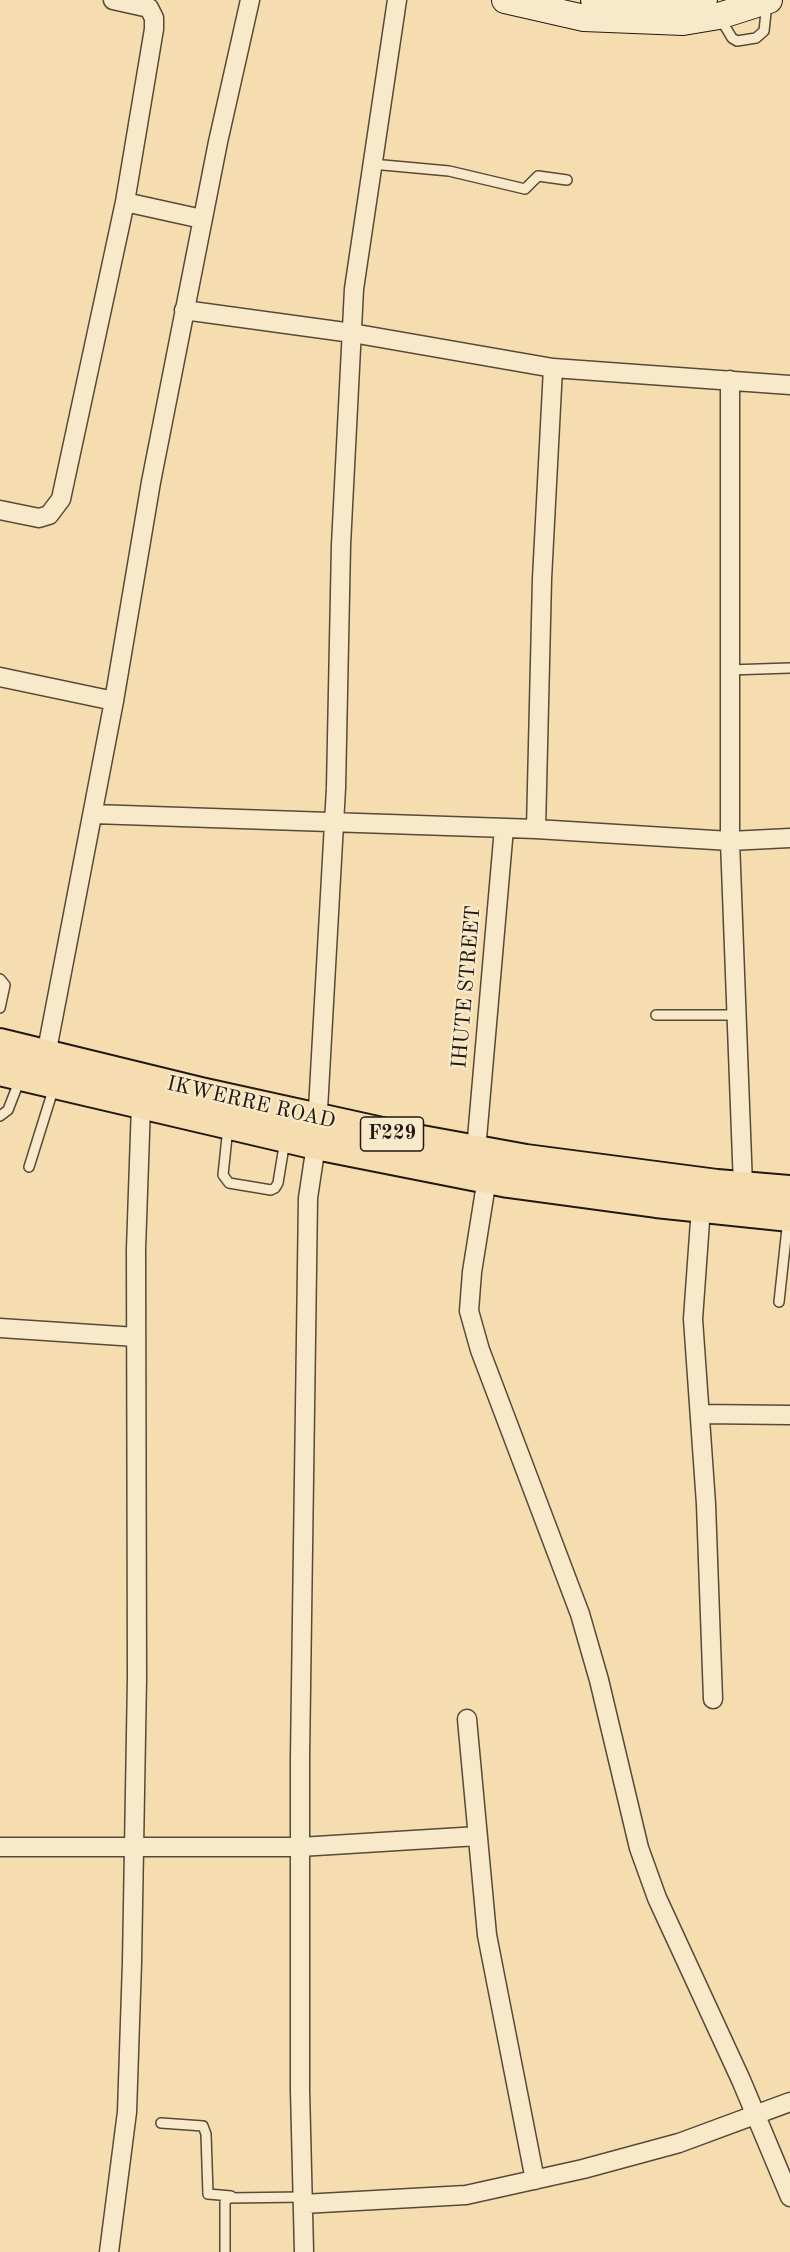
<!DOCTYPE html>
<html>
<head>
<meta charset="utf-8">
<style>
	body { margin:0 }
	canvas { display:block; background:#f6ddaf }
</style>
</head>
<body>
<canvas width="790" height="2252"></canvas>
<script>
const ctx = document.querySelector('canvas').getContext('2d');
ctx.lineJoin = 'round';
function shape(rows) {
  const path = new Path2D();
  for (const r of rows) {
    path.moveTo(r[0], r[1]);
    for (let i = 2; i < r.length; i += 2) path.lineTo(r[i], r[i + 1]);
  }
  return path;
}
function stroke(path, color, width, dash) {
  ctx.strokeStyle = color;
  ctx.lineWidth = width;
  ctx.lineCap = dash ? 'butt' : 'round';
  ctx.setLineDash(dash || []);
  ctx.stroke(path);
}
function drawText(font, color, halo, rows, align = 'center') {
  ctx.font = font + ' "Old Standard TT",serif';
  ctx.lineWidth = 4.5;
  ctx.setLineDash([]);
  ctx.textBaseline = 'middle';
  ctx.strokeStyle = halo;
  ctx.fillStyle = color;
  for (const [text, x, y, turn = 0] of rows) {
    ctx.save();
    ctx.translate(x, y);
    ctx.rotate((+turn || 0) * Math.PI / 180);
    ctx.textAlign = isNaN(turn) ? turn : align;
    if (halo) ctx.strokeText(text, 0, 0);
    ctx.fillText(text, 0, 0);
    ctx.restore();
  }
}
const lane = shape([
	[720,18,732,38,737,41,756,38,764,31,767,3],
	[372,164,449,171,525,189,538,176,567,180],
	[729,670,790,668],
	[0,979,5,985,0,1008],
	[656,1015,734,1015],
	[0,1116,8,1110,20,1079],
	[228,1127,223,1175,229,1183,271,1190,275,1188,278,1183,285,1140],
	[29,1167,54,1087],
	[779,1302,788,1219],
	[161,2123,203,2126,206,2134,208,2194,231,2196],
	[225,2252,225,2202,228,2198,303,2197]
]);
const street = shape([
	[125,202,202,219],
	[184,310,352,333,553,368,790,385],
	[730,380,730,841,743,1186],
	[0,510,39,518,49,515,61,499,125,202,154,29,154,18,149,8,113,0],
	[0,677,114,701],
	[93,814,536,829,730,841,790,838],
	[536,829,542,579,553,368],
	[46,1055,114,701,151,482,218,142,250,0],
	[476,1150,504,828],
	[487,1178,472,1272,469,1311,480,1350,580,1614,599,1680,639,1848,657,1898,741,2080,790,2197],
	[701,1207,693,1319,706,1504,713,1699],
	[0,1328,136,1337],
	[701,1414,790,1415],
	[467,1719,487,1935,535,2180],
	[0,1847,300,1847,478,1836],
	[303,2204,466,2195,583,2169,679,2143,790,2102],
	[109,2252,127,2112,132,1962,137,1678,136,1249,141,1105],
	[304,2252,300,2090,300,1757,308,1198,316,1145,336,788,341,545,354,289,397,0]
]);
const secondary = shape([
	[505,0,584,18,683,22,719,16,769,0],
	[594,0,649,4,704,0]
]);
const primary = shape([
	[0,1043,201,1092,405,1137,526,1159,717,1184,790,1190],
	[0,1071,316,1145,508,1183,656,1203,790,1217]
]);
const shields = [
	[392,1134,63]
];
const shieldNames = [
	["F229",392,1134]
];
const streetNames = [
	["IHUTE STREET",467,987,-85],
	["IKWERRE ROAD",251,1103,13]
];
stroke(lane, '#564a38', 12);
stroke(street, '#564a38', 21);
stroke(secondary, '#211911', 28);
stroke(primary, '#211911', 32);
stroke(lane, '#f9e9cb', 9);
stroke(street, '#f9e9cb', 18);
stroke(secondary, '#f9e9cb', 26);
stroke(primary, '#f6ddaf', 28);
for (const [x, y, w] of shields) {
  const box = new Path2D();
  box.roundRect(x - w / 2, y - 17, w, 34, 4.5);
  ctx.fillStyle = '#f9e9cb';
  ctx.fill(box);
  stroke(box, '#211911', 1.5);
}
drawText('bold 20px', '#211911', null, shieldNames);
drawText('21px', '#211911', '#f9e9cb', streetNames);
</script>
</body>
</html>
